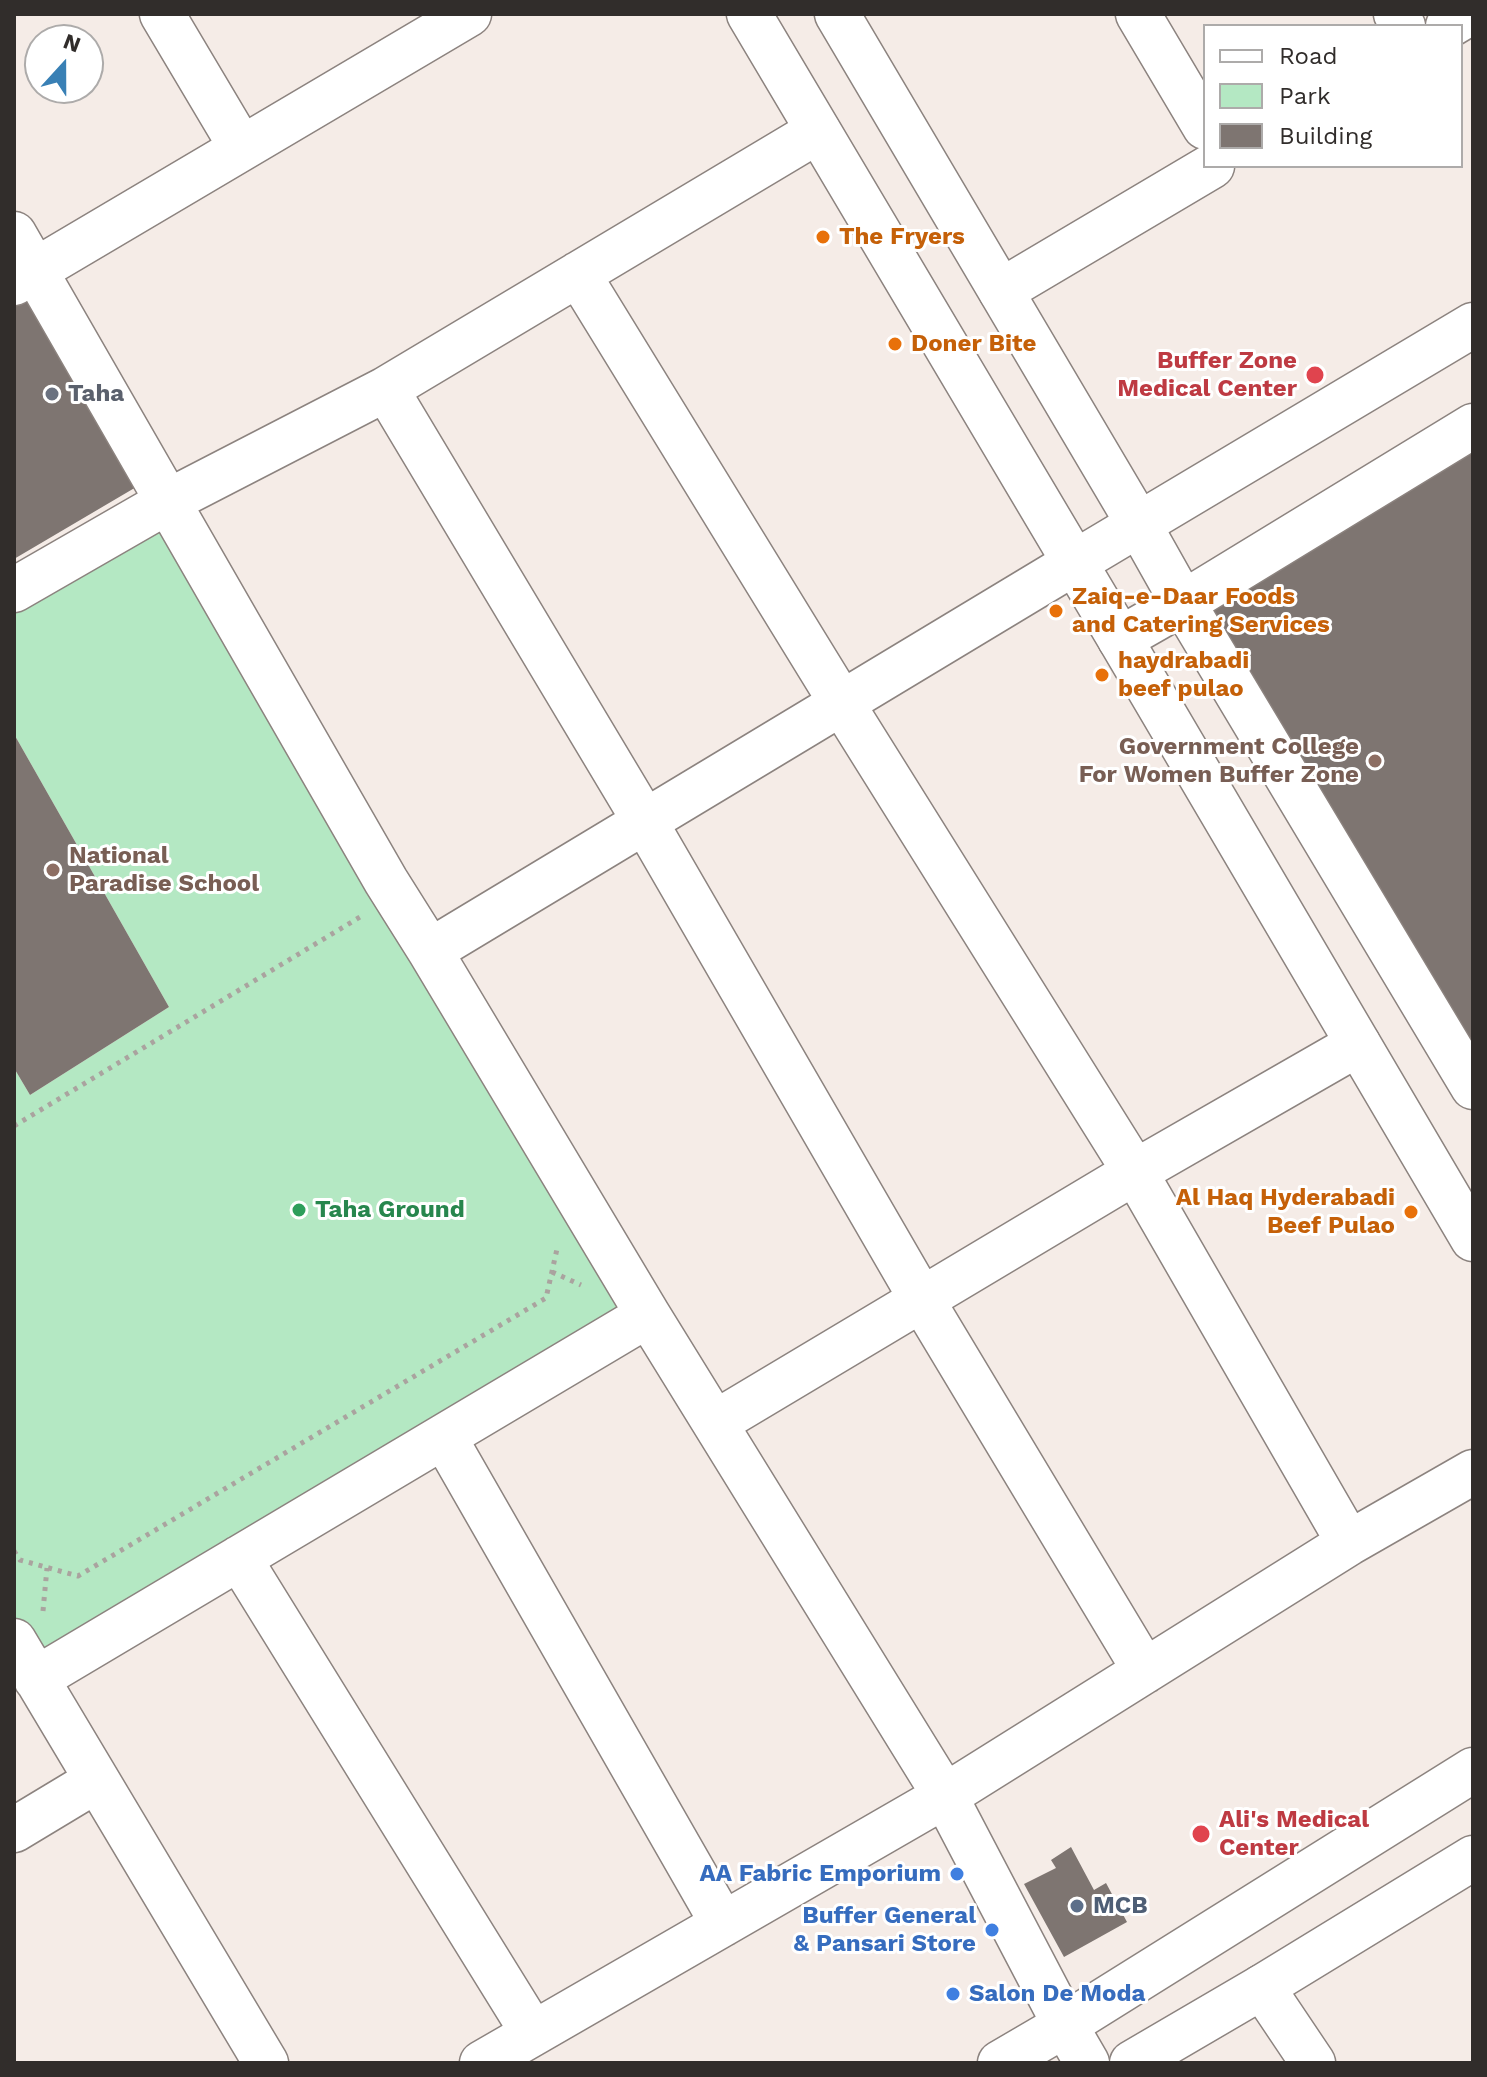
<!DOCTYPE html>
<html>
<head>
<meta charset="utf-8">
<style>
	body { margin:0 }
	#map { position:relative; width:1487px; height:2077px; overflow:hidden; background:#f5ece7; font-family:"Work Sans",sans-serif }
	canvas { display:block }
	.frame { position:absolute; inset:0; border:16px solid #312d2b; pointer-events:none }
	.legend { position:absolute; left:1203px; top:24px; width:260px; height:144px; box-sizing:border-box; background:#fff; border:2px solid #adabaa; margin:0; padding:10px 14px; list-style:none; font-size:24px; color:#312d2b }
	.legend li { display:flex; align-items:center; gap:16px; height:40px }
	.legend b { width:40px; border:2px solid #adabaa }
	.north { position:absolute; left:24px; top:24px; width:80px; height:80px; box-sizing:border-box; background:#fff; border:2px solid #adabaa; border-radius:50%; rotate:21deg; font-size:22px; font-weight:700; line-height:32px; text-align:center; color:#312d2b }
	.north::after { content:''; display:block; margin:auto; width:28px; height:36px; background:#3980b5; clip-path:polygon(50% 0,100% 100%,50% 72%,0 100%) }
</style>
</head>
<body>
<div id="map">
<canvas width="1487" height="2077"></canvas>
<div class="frame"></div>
<ul class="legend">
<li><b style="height:10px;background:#fff"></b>Road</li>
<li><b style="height:22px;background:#b4e8c3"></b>Park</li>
<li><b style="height:22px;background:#7e7571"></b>Building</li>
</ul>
<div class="north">N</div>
</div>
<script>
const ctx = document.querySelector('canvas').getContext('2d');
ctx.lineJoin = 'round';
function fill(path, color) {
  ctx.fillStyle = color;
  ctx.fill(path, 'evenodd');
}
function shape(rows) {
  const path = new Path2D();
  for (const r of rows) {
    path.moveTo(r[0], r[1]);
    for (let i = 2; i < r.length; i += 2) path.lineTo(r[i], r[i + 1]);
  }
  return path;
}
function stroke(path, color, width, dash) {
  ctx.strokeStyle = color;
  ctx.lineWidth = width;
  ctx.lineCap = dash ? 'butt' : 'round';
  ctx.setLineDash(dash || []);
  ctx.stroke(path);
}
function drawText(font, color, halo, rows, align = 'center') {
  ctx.font = font + ' "Work Sans",sans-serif';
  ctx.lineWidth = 6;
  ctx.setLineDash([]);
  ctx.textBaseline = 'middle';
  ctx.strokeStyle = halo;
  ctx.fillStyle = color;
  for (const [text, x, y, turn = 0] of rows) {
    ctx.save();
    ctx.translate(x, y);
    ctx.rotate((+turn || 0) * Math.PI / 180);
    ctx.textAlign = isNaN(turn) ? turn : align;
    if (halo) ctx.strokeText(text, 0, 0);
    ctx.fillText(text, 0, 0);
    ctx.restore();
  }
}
const green = shape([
	[175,516,648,1315,36,1679,14,1641,14,1068,30,1095,169,1007,14,734,14,613]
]);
const building = shape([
	[32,295,143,483,14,559,14,306],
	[1473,426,1473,1087,1183,603],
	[14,734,169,1007,30,1095,14,1068],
	[1071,1847,1094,1890,1106,1883,1127,1922,1064,1957,1024,1884,1056,1868,1051,1860]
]);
const path = shape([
	[14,1126,360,917],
	[552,1272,581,1285],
	[14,1551,20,1560,78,1576,546,1298,557,1249],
	[43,1611,47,1568]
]);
const minor = shape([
	[162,14,241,147],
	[1138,14,1205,127],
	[1396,14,1403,26],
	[1448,26,1468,14],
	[14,234,386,881,430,951,648,1315,945,1796,1065,2025,1087,2063],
	[578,274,841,702,1135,1172,1349,1543],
	[1001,291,1212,166],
	[386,389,644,820,922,1300,1145,1671],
	[14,590,167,502,386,389,818,131],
	[430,951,1074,563],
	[715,1423,1135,1172,1358,1044],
	[444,1437,723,1924],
	[239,1558,533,2033],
	[14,1641,266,2063],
	[36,1679,648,1315],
	[14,1830,97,1780],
	[1262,1987,1313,2063],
	[482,2063,945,1796,1349,1543,1473,1472]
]);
const tertiary = shape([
	[14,283,469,14],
	[1074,563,1473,325],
	[1120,639,1183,603,1473,426]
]);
const secondary = shape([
	[749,14,1120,639,1473,1239],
	[837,14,1138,523,1183,603,1473,1087],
	[1000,2063,1065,2025,1473,1770],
	[1132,2063,1262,1987,1473,1858]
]);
const markers = [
	[823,237,8,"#e8710a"],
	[895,344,8,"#e8710a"],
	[1315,375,10,"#e0444e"],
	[52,394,8,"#6b7280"],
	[1056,611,8,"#e8710a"],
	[1102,675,8,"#e8710a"],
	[1375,761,8,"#8d6e63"],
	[53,870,8,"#8d6e63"],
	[299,1210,8,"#2e9e5b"],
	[1411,1212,8,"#e8710a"],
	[1201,1834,10,"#e0444e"],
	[957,1874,8,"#3f7fe0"],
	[1077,1906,8,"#5c6f8a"],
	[992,1930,8,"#3f7fe0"],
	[953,1994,8,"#3f7fe0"]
];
const foodNames = [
	["The Fryers",839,237],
	["Doner Bite",911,344],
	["Zaiq-e-Daar Foods",1072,597],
	["and Catering Services",1072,625],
	["haydrabadi",1118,661],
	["beef pulao",1118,689],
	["Al Haq Hyderabadi",1395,1198,"right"],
	["Beef Pulao",1395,1226,"right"]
];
const healthNames = [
	["Buffer Zone",1297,361],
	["Medical Center",1297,389],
	["Ali's Medical",1219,1820,"left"],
	["Center",1219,1848,"left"]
];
const worshipNames = [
	["Taha",68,394]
];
const educationNames = [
	["Government College",1359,747],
	["For Women Buffer Zone",1359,775],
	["National",69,856,"left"],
	["Paradise School",69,884,"left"]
];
const leisureNames = [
	["Taha Ground",315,1210]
];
const shopNames = [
	["AA Fabric Emporium",941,1874],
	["Buffer General",976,1916],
	["& Pansari Store",976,1944],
	["Salon De Moda",969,1994,"left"]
];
const serviceNames = [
	["MCB",1093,1906]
];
fill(green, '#b4e8c3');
fill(building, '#7e7571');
stroke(minor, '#8c837f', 47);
stroke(tertiary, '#8c837f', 47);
stroke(secondary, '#8c837f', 47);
stroke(path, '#aaa39f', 5, [4, 6]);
stroke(minor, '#fff', 44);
stroke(tertiary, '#fff', 44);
stroke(secondary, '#fff', 44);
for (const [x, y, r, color] of markers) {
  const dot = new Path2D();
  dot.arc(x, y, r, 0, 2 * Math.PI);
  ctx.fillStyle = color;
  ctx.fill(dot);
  stroke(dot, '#fff', 3);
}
drawText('bold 24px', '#c56008', '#fff', foodNames, 'left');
drawText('bold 24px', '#be3a42', '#fff', healthNames, 'right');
drawText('bold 24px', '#5b616d', '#fff', worshipNames, 'left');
drawText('bold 24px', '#785e54', '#fff', educationNames, 'right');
drawText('bold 24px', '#27864d', '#fff', leisureNames, 'left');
drawText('bold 24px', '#366cbe', '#fff', shopNames, 'right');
drawText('bold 24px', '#4e5e75', '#fff', serviceNames, 'left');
</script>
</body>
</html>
